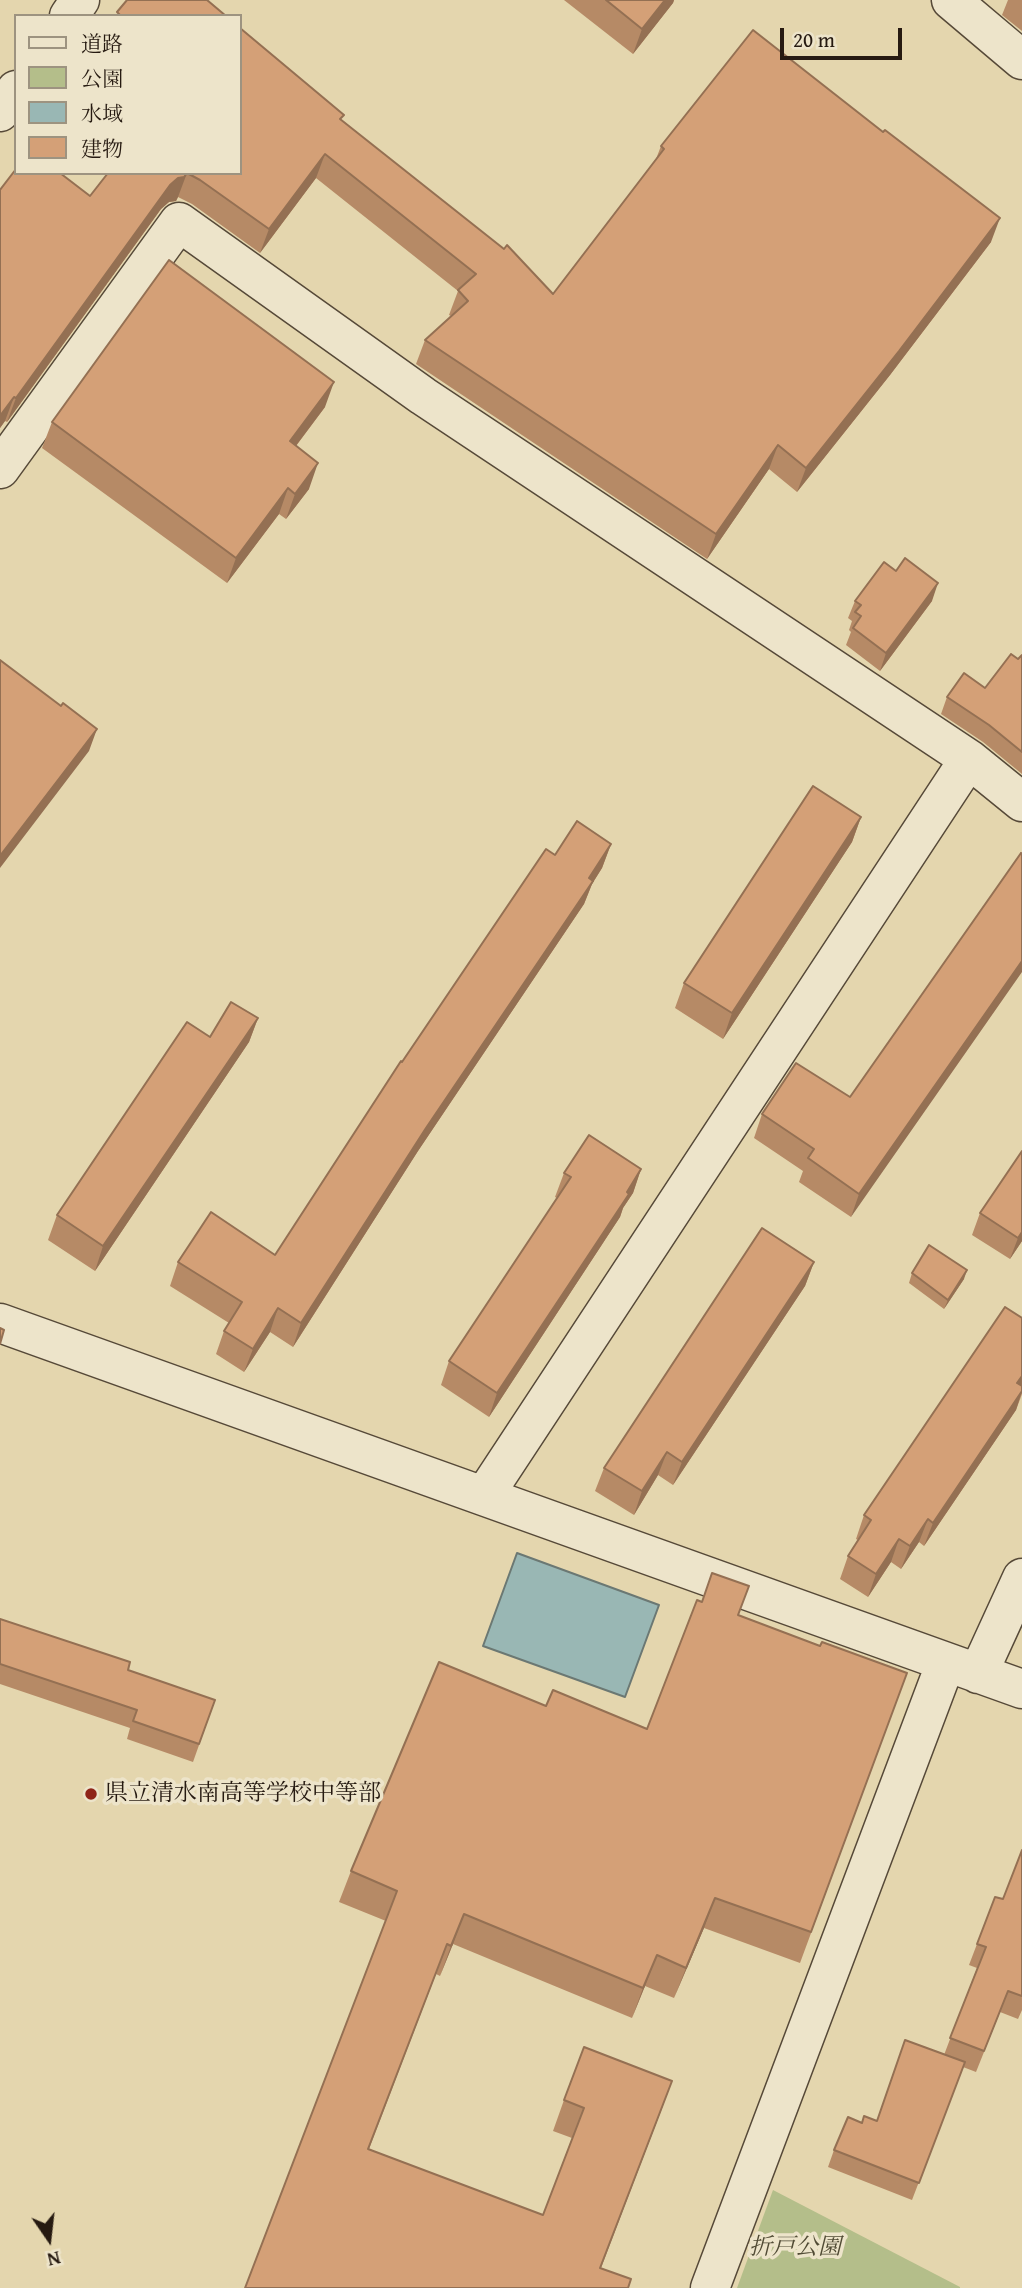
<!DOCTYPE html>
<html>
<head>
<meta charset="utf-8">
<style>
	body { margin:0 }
	#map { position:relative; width:1022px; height:2288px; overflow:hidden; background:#e4d6ae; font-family:"Gentium Book Plus","Noto Serif JP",serif }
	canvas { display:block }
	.legend { position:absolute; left:14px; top:14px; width:228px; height:161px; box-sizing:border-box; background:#ede4ca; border:2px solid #9d9380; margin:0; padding:9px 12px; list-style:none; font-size:21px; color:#261a11 }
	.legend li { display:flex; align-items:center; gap:14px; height:35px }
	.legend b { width:35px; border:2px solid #9d9380 }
	.north { position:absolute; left:14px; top:2204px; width:70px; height:70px; -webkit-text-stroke:5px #ede4ca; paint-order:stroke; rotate:166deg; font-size:19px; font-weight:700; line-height:28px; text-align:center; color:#261a11 }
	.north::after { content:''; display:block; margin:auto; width:24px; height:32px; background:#261a11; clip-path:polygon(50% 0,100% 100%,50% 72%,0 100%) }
	.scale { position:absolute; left:780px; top:28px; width:122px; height:32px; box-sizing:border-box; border:4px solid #261a11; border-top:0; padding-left:9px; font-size:21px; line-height:24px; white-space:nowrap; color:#261a11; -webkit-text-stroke:5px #ede4ca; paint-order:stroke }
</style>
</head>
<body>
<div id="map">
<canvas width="1022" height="2288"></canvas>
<ul class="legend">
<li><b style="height:9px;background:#ede4ca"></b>道路</li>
<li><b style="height:19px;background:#b4be8a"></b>公園</li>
<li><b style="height:19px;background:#99b7b4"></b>水域</li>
<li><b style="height:19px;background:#d4a077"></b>建物</li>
</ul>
<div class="north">N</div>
<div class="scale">20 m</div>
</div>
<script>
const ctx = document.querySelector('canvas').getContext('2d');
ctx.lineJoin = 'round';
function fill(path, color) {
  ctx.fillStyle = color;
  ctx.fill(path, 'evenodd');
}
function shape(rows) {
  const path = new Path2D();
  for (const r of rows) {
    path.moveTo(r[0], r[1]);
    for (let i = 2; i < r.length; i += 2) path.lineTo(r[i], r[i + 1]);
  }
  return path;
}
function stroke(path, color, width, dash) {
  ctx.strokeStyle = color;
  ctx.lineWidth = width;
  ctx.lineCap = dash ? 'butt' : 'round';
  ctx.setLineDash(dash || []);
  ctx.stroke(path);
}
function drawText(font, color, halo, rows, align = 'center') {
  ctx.font = font + ' "Gentium Book Plus","Noto Serif JP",serif';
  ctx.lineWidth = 7;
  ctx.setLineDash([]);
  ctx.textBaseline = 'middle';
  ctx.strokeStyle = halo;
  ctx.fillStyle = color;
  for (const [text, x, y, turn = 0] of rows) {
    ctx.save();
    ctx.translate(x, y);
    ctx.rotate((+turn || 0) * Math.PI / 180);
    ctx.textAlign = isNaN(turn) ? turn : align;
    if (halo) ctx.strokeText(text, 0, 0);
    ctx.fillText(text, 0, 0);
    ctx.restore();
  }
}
const green = shape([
	[773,2190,960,2287,960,2288,737,2288]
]);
const water = shape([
	[517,1553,659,1605,625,1697,483,1646,517,1553]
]);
const minor = shape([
	[951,0,1022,60],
	[0,469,179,222,423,396,969,759,1022,802],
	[0,1323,1022,1689],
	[484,1496,969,759],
	[978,1674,1022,1578],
	[710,2288,946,1662]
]);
const tertiary = shape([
	[69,16,80,0],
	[0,112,16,90]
]);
const wall = shape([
	[564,0,674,0,673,3,633,54],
	[1008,0,1022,0,1022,31,1002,15],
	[342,120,553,294,656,159,661,146,991,242,890,375,797,492,769,469,707,559,416,364,425,340,451,316,449,315,458,291,316,178,260,253,192,204,178,197,176,201,169,202,161,209,7,422,5,421,0,428,0,190,90,196],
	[325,407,296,446,309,489,286,519,279,514,227,583,42,448,52,422],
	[855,601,932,601,880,671,846,645,851,632,849,630,852,621,848,618],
	[1022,655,1022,774,983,742,941,714,947,697,985,688],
	[861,817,852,842,723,1039,675,1008,684,983],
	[611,844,602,868,592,884,584,904,418,1151,293,1347,270,1332,244,1372,216,1354,224,1331,229,1323,170,1286,178,1262,275,1255,402,1062,555,855],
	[1021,853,851,1217,799,1182,803,1171,754,1138,762,1114,850,1097],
	[258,1018,249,1042,95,1271,48,1240,57,1215,210,1037],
	[1022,1151,1022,1241,1010,1259,972,1235,980,1213],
	[641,1169,633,1193,623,1208,620,1217,489,1417,441,1385,449,1361,557,1198,555,1197,564,1173],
	[814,1262,805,1286,673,1485,658,1475,634,1515,595,1491,604,1468],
	[912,1273,964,1279,944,1309,909,1283],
	[1022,1318,1022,1394,1016,1410,924,1546,919,1542,901,1569,891,1562,868,1597,840,1579,848,1556,858,1540,856,1539,864,1515],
	[738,1615,820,1646,907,1673,800,1963,704,1928,674,1998,645,1986,632,2018,453,1944,440,1976,436,1974,369,2149,543,2215,572,2138,553,2131,564,2100,672,2081,601,2268,245,2288,386,1921,339,1902,351,1871,546,1706,647,1729],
	[0,1619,128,1670,215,1700,193,1762,127,1739,130,1728,0,1684],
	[1022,1850,1022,2010,1018,2019,1000,2012,976,2072,963,2067,912,2200,828,2167,834,2150,861,2123,877,2121,944,2055,977,1968,969,1965,977,1944,1003,1899]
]);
const shadedWall = shape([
	[665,0,674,0,673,3,633,54,642,29],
	[325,154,316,178,260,253,269,229],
	[187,173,178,197,176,201,169,202,161,209,7,422,16,398,170,185,178,178],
	[1000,218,991,242,890,375,797,492,806,468],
	[334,382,325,407,280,467,290,441],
	[14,397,5,421,0,428,0,416],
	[778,445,769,469,707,559,716,534],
	[318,463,309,489,286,519,295,494],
	[288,488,279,514,227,583,236,558],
	[938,583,932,601,880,671,886,653],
	[97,729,89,751,0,868,0,856],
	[861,817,852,842,723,1039,732,1013],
	[611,844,602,868,592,884,584,904,418,1151,293,1347,301,1323,426,1128],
	[1022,960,1022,972,851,1217,859,1194],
	[258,1018,249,1042,95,1271,103,1246],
	[641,1169,633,1193,623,1208,620,1217,489,1417,497,1393],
	[1022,1232,1022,1241,1010,1259,1018,1238],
	[814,1262,805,1286,673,1485,682,1462],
	[967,1270,964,1279,944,1309,948,1300],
	[278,1308,270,1332,244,1372,253,1349],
	[1022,1376,1022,1386,1017,1383],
	[1022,1391,1016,1410,924,1546,933,1523],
	[667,1452,658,1475,634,1515,642,1491],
	[928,1519,919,1542,901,1569,910,1546],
	[899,1539,891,1562,868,1597,876,1574],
	[715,1898,704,1928,674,1998,686,1968],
	[464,1914,453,1944,440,1976,451,1946],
	[657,1955,645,1986,632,2018,643,1988],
	[672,2081,661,2111,593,2288]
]);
const building = shape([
	[127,0,207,0,226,16,121,16,117,12,127,0],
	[606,0,665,0,642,29,606,0],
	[240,28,344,115,340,119,504,249,507,245,553,294,664,149,661,146,753,30,883,132,885,130,1000,218,899,351,806,468,778,445,716,534,425,340,468,301,458,290,476,274,325,154,269,229,200,180,187,173,240,173,240,28],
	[16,169,16,173,60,173,90,196,108,173,187,173,184,177,178,178,170,185,16,398,14,397,0,416,0,190,16,169],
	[169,260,334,382,290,441,318,463,295,494,288,488,236,558,52,422,169,260],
	[905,558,938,583,886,653,853,628,861,616,855,612,861,605,855,601,884,562,896,571,905,558],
	[1011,654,1018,659,1022,655,1022,752,989,725,947,697,964,673,985,688,1011,654],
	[0,660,61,706,63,703,97,729,0,856,0,660],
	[813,786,861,817,732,1013,684,983,813,786],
	[577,821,611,844,589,878,593,881,426,1128,301,1323,278,1308,253,1349,224,1331,242,1302,178,1262,211,1212,275,1255,401,1061,402,1062,546,849,555,855,577,821],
	[1021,853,1022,854,1022,961,859,1194,808,1158,814,1149,762,1114,796,1063,850,1097,1021,853],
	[231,1002,258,1018,103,1246,57,1215,187,1022,210,1037,231,1002],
	[589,1135,641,1169,627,1192,629,1194,497,1393,449,1361,571,1177,564,1173,589,1135],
	[1022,1151,1022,1232,1018,1238,980,1213,1022,1151],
	[762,1228,814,1262,682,1462,667,1452,642,1491,604,1468,762,1228],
	[929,1245,967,1270,948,1300,912,1273,929,1245],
	[1005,1307,1022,1318,1022,1376,1017,1383,1022,1386,1022,1391,933,1523,928,1519,910,1546,899,1539,876,1574,848,1556,871,1520,864,1515,1005,1307],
	[0,1328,4,1330,0,1344,0,1328],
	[712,1573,749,1586,738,1615,820,1646,822,1642,907,1673,811,1932,715,1898,686,1968,657,1955,643,1988,464,1914,451,1946,447,1944,368,2149,543,2215,584,2108,564,2100,584,2047,672,2081,600,2268,631,2279,628,2288,245,2288,397,1891,351,1871,439,1662,546,1706,553,1690,647,1729,697,1600,702,1602,712,1573],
	[0,1619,130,1662,128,1670,215,1700,199,1744,133,1721,137,1710,0,1664,0,1619],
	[1022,1850,1022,1996,1008,1991,984,2051,950,2038,986,1947,977,1944,995,1897,1003,1899,1022,1850],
	[905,2040,965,2062,919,2183,834,2150,848,2117,862,2123,864,2116,877,2121,905,2040]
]);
const markers = [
	[91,1794,7,"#8f2418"]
];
const poiNames = [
	["県立清水南高等学校中等部",105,1794]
];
const parkNames = [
	["折戸公園",795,2248]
];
fill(green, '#b4be8a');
fill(water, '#99b7b4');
stroke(water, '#6b7873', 2);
stroke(minor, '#564938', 41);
stroke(tertiary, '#564938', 41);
stroke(minor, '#ede4ca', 38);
stroke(tertiary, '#ede4ca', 38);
fill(wall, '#b68a66');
fill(shadedWall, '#947053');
fill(building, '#d4a077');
stroke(building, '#947053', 2);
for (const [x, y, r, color] of markers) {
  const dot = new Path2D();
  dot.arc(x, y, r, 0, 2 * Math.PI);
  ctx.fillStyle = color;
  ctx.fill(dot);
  stroke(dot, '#ede4ca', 2.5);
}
drawText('23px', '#261a11', '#ede4ca', poiNames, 'left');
drawText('italic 23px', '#514b35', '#ede4ca', parkNames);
</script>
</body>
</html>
